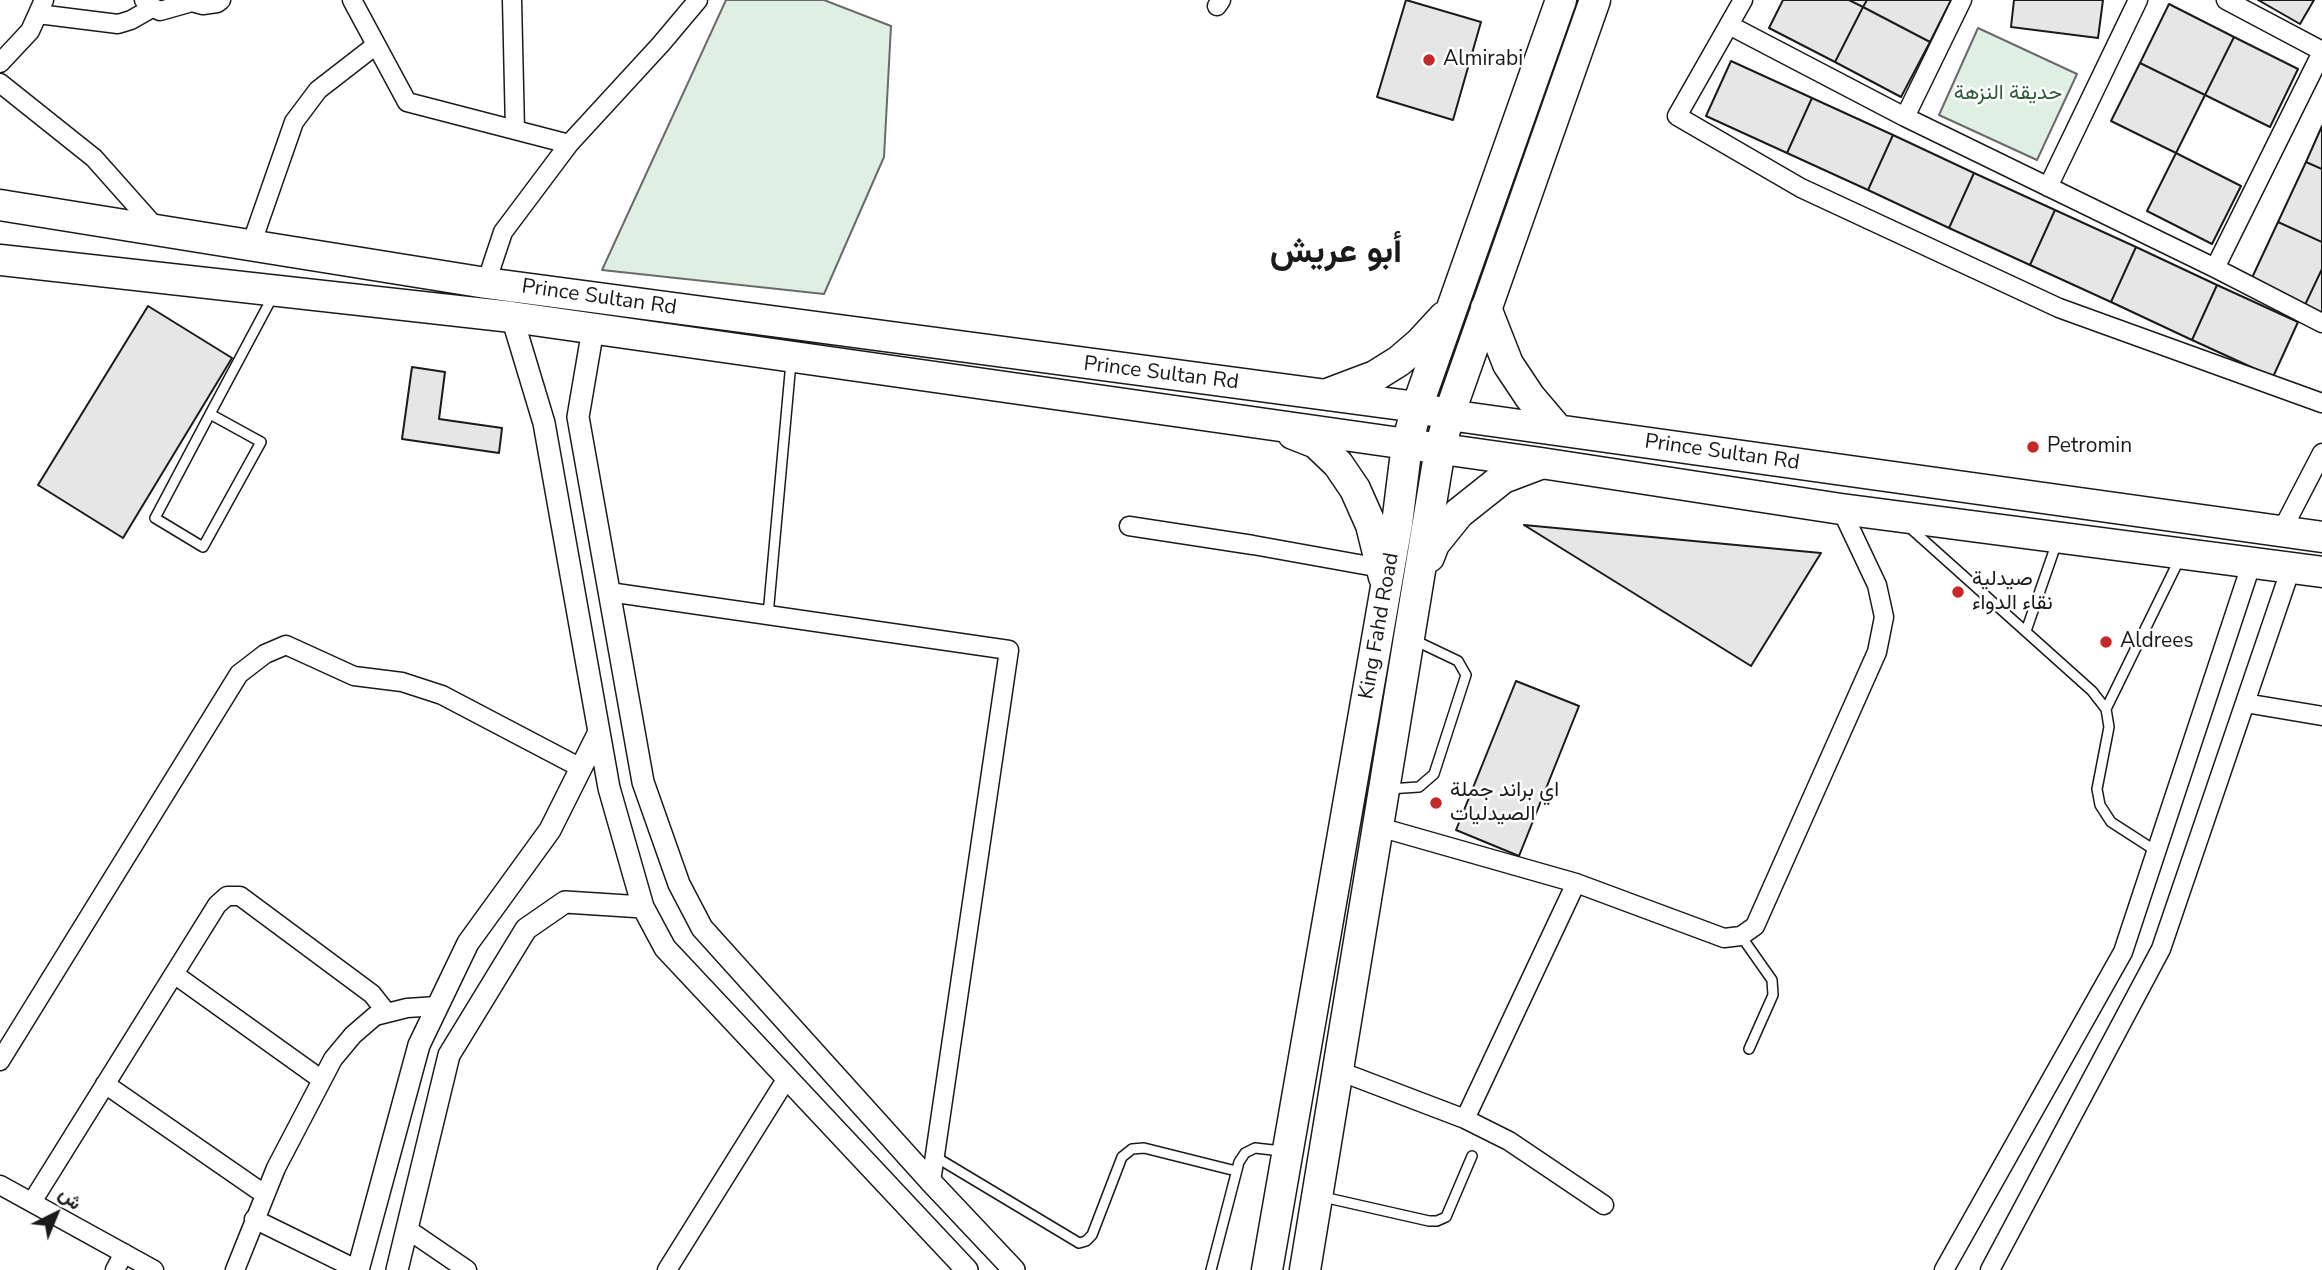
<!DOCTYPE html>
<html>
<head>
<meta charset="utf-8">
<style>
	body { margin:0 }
	#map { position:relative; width:2322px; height:1270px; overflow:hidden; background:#fff; font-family:"Nunito Sans",Vazirmatn,sans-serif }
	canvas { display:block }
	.north { position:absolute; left:21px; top:1179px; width:70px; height:70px; -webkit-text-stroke:5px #fff; paint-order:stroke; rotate:43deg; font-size:19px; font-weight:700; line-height:28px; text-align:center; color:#1a1a1a }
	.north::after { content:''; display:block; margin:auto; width:24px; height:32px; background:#1a1a1a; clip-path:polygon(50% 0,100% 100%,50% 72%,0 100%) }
</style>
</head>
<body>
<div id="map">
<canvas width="2322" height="1270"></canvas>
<div class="north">ش</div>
</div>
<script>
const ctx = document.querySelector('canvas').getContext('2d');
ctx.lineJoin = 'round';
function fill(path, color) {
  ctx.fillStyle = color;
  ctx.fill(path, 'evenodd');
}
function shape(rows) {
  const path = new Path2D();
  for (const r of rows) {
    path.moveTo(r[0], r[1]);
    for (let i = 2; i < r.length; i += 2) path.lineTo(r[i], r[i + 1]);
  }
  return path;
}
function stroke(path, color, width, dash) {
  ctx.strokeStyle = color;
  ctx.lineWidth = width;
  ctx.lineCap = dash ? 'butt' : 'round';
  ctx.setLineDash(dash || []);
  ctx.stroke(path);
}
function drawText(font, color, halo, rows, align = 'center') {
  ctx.font = font + ' "Nunito Sans",Vazirmatn,sans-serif';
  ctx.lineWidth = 5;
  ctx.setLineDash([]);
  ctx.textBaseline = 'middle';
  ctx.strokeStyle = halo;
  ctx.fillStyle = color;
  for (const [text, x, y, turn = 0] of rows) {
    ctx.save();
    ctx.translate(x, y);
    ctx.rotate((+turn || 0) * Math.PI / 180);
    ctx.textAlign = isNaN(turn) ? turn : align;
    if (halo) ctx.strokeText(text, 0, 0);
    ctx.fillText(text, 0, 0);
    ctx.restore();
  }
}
const green = shape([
	[726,0,824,0,891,26,884,157,824,294,602,270,726,0],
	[1978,28,2077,74,2037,160,1939,115,1978,28]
]);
const building = shape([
	[1406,0,1481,22,1453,120,1377,97,1406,0],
	[1783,0,1849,0,1863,7,1835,62,1769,28,1783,0],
	[1849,0,1867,0,1863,7,1849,0],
	[1867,0,1951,0,1930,42,1863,7,1867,0],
	[2014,0,2103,0,2098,38,2011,27,2014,0],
	[2258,0,2314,0,2300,24,2258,0],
	[2169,4,2234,37,2205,95,2140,63,2169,4],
	[1863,7,1930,42,1901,97,1835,62,1863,7],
	[2234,37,2298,69,2270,127,2205,95,2234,37],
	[1731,61,1812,98,1787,153,1706,116,1731,61],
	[2140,63,2205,95,2176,153,2111,121,2140,63],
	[1812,98,1893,135,1868,190,1787,153,1812,98],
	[2322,126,2322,169,2306,162,2322,126],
	[1893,135,1974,173,1949,228,1868,190,1893,135],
	[2176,153,2241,186,2212,244,2147,211,2176,153],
	[2306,162,2322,169,2322,242,2278,222,2306,162],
	[1974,173,2055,210,2030,265,1949,228,1974,173],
	[2055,210,2136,247,2111,302,2030,265,2055,210],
	[2278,222,2322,242,2322,269,2304,307,2250,282,2278,222],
	[2136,247,2217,285,2192,340,2111,302,2136,247],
	[2322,269,2322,315,2304,307,2322,269],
	[2217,285,2298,322,2273,377,2192,340,2217,285],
	[148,306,232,358,123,538,38,485,148,306],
	[412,367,445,372,439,419,502,428,499,453,402,439,412,367],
	[1524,525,1821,553,1751,666,1524,525],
	[1516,681,1579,706,1519,856,1456,830,1516,681]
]);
const service = shape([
	[210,414,261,442,203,547,155,518,210,414,273,296],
	[1909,527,2092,691,2106,709,2109,727,2097,789,2100,805,2111,822,2156,851],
	[768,615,791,362],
	[2026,631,2057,542],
	[2106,709,2179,560],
	[1388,789,1419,787,1434,774,1466,675,1458,661,1414,640],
	[1741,936,1772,980,1773,995,1749,1049],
	[934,1156,1079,1243,1086,1241,1092,1235,1122,1157,1132,1149,1144,1148,1236,1171],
	[1323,1197,1429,1221,1437,1221,1446,1217,1472,1156],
	[1211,1270,1239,1162,1245,1153,1255,1148,1282,1151]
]);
const minor = shape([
	[144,0,148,5,160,11,192,2,203,5,217,3,221,0],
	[352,0,407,102,569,144],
	[512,0,515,130],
	[1743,0,1677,116,1801,188,2059,308,2322,403],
	[2226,0,2322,51],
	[1217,6,1221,0],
	[38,14,118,24,131,20,152,8],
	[1729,25,1905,117,2215,268,2322,323],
	[0,63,30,31,44,0],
	[0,83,94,158,158,230],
	[1905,117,1962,0],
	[2048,187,2138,0],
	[251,245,294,122,318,90,376,45],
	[2215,268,2322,52],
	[486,283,503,232,569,144,661,44,698,0],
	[1129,526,1253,545,1381,568],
	[2281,532,2322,453],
	[609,592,1009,650,931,1182],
	[2245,703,2322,716],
	[1379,827,1576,883,1724,938,1741,936,1755,926,1877,652,1884,617,1877,585,1841,509],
	[174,974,322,1080],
	[0,1061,239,674,265,654,286,645,354,676,402,682,442,695,581,768],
	[1339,1071,1465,1119,1509,1141,1604,1205],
	[105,1084,264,1194],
	[1465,1119,1576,883],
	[0,1185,154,1270],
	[32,1202,217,905,227,896,240,896,372,994,387,1013],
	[254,1219,358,1270],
	[407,1229,467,1270],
	[115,1270,124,1253],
	[235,1270,276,1168,333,1059,353,1035,375,1016,407,1008,437,1006],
	[667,1270,787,1078],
	[1944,1270,2123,952,2252,562],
	[1990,1270,2161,949,2291,568]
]);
const tertiary = shape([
	[512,317,544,423,609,788,643,907,665,948,967,1270],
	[593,329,578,417,643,782,679,884,702,928,931,1182,1014,1270],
	[358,1270,419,1045,468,943,550,830,599,732],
	[397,1270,449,1055,526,929,565,902,643,907]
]);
const trunk = shape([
	[0,205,486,283,1417,407,1449,415,2322,537],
	[0,260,512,317,1541,463,1841,509,2322,572],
	[1486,308,1508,364,1530,397,1558,430],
	[1330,393,1375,376,1399,361,1420,343,1444,317],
	[1293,434,1316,443,1338,464,1355,489,1371,525,1384,577],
	[1429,557,1434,544,1459,513,1503,478,1540,464],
	[1267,1270,1397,524,1407,444,1417,407,1561,0],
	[1305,1270,1440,449,1449,415,1595,0]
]);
const markers = [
	[1429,60,7,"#c62828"],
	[2033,447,7,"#c62828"],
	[1958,592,7,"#c62828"],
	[2106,642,7,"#c62828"],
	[1436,803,7,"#c62828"]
];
const poiNames = [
	["Almirabi",1443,60],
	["Petromin",2047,447],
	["صيدلية",1972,580],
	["نقاء الدواء",1972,604],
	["Aldrees",2120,642],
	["اي براند جملة",1450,791],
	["الصيدليات",1450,815]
];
const parkNames = [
	["حديقة النزهة",2008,94]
];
const streetNames = [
	["Prince Sultan Rd",599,298,8],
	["Prince Sultan Rd",1161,374,7],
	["Prince Sultan Rd",1722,453,8],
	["King Fahd Road",1380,626,-80]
];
const townNames = [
	["أبو عريش",1336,254]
];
fill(green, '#e0efe3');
stroke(green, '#6a6a6a', 2);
fill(building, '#e6e6e6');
stroke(building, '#1a1a1a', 2);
stroke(service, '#1a1a1a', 12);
stroke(minor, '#1a1a1a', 21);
stroke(tertiary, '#1a1a1a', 24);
stroke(trunk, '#1a1a1a', 33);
stroke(service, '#fff', 9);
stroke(minor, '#fff', 18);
stroke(tertiary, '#fff', 21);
stroke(trunk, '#fff', 30);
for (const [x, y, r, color] of markers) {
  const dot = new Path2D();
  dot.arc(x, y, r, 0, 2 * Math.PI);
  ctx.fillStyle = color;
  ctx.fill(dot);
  stroke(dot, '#fff', 2.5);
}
drawText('21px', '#1a1a1a', '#fff', poiNames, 'left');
drawText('21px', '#2b5a34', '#fff', parkNames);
drawText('21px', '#1a1a1a', '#fff', streetNames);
drawText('bold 35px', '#1a1a1a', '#fff', townNames);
</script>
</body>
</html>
